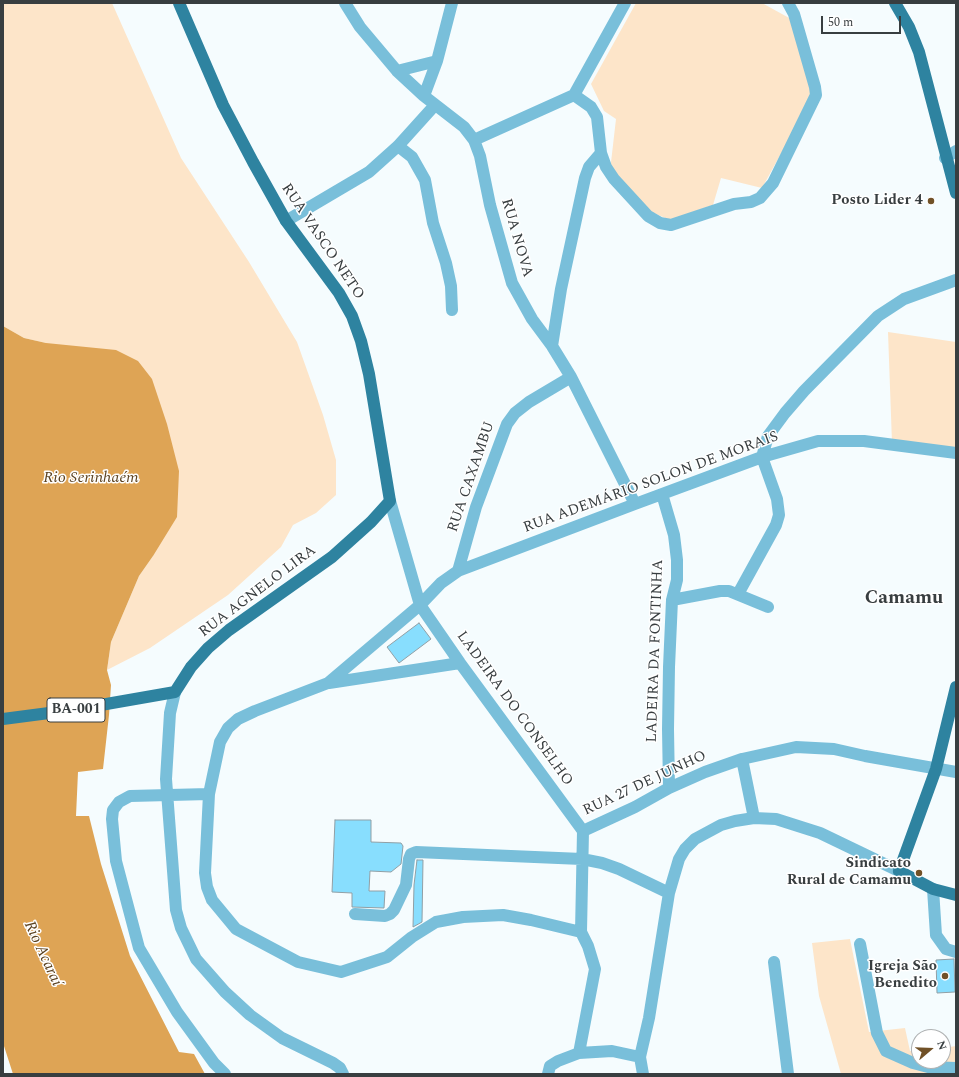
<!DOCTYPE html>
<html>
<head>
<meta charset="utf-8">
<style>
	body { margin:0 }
	#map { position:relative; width:959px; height:1077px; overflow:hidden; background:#f5fcfe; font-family:Spectral,serif }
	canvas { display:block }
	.frame { position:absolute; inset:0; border:4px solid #383e40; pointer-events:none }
	.north { position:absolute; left:911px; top:1029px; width:40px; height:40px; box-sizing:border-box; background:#fff; border:1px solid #afb2b3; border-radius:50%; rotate:71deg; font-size:11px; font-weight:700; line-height:16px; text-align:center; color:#383e40 }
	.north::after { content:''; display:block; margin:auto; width:14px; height:18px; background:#715127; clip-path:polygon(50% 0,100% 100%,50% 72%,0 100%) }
	.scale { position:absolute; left:821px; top:16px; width:80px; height:18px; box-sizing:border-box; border:2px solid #383e40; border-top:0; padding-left:5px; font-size:12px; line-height:14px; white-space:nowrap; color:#383e40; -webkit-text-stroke:3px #fff; paint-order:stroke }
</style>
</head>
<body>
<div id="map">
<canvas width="959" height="1077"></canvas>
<div class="frame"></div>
<div class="north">N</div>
<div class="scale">50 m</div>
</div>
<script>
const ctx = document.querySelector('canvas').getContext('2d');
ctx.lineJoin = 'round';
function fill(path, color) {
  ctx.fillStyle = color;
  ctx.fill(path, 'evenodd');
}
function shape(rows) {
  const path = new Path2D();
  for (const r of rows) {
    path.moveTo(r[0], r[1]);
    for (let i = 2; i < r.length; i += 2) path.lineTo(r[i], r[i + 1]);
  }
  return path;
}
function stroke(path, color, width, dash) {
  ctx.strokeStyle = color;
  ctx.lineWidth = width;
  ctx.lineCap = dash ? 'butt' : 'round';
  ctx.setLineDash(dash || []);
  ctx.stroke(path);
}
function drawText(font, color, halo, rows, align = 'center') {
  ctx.font = font + ' Spectral,serif';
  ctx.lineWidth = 3;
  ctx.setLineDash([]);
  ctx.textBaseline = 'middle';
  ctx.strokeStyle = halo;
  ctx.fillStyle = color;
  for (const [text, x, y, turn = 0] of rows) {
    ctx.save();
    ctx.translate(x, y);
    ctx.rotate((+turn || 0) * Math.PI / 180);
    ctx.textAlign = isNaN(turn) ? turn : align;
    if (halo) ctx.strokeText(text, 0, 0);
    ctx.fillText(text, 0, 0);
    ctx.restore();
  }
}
const green = shape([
	[3,3,112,3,181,158,249,262,297,342,323,415,336,460,336,495,316,513,293,525,281,547,228,595,150,648,107,670,111,642,139,576,153,556,46,343,24,338,3,326],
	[636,3,762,3,791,19,812,97,762,188,721,178,713,205,670,220,649,211,610,171,616,119,604,111,591,84],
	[888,332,956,342,956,452,892,443],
	[850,939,869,1032,905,1028,910,1051,919,1050,919,1061,943,1061,943,1048,956,1046,956,1074,841,1074,819,996,812,943]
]);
const water = shape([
	[3,326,24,338,46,343,116,350,138,361,152,379,167,424,179,471,177,517,153,556,139,576,111,642,107,670,111,685,109,715,103,769,78,772,76,816,89,816,101,864,130,956,179,1052,194,1054,205,1074,13,1074,3,1043]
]);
const building = shape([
	[419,623,431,639,399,663,387,647,419,623],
	[335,820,371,820,371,842,401,843,403,846,401,864,391,872,370,871,369,891,385,891,384,908,352,907,352,893,332,892,335,820],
	[417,860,423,860,422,922,413,927,414,885,417,860],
	[954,959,955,992,937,993,936,960,954,959]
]);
const minor = shape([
	[345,3,360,27,397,71,424,96,464,127,474,140,480,156,490,205,512,283,532,319,552,346,571,377,635,504],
	[397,71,437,61],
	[574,95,591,107,597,117,601,153,606,167,614,179,648,216,660,223,671,225,734,204,751,202,760,198,773,183,816,95,815,87,794,14,788,3],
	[574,95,625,3],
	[424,96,437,61,452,3],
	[474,140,574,95],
	[398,146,412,157,425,180,433,223,446,263,451,286,452,310],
	[945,158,956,151],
	[286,221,369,172,398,146,435,105],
	[552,346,561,289,585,178,589,167,601,153],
	[662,494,674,535,677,560,677,580,672,600,669,667,668,729,669,788],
	[390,501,420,605,460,663,583,831,581,932,588,946,595,969,579,1053],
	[458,571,476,507,507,424,515,413,529,402,571,377],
	[738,594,776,525,779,515,777,499,762,457,768,436,785,413,804,391,878,316,904,299,956,280],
	[672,600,720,591,729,591,768,607],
	[329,683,460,663],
	[175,692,170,713,166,779,176,910,181,928,196,959,225,992,250,1015,282,1038,333,1063,340,1068,343,1074],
	[742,759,754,818],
	[209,794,130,796,119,802,113,810,112,819,116,861,139,948,177,1012,214,1063,225,1074],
	[583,831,635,807,669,788,705,772,742,759,796,747,834,749,865,756,956,772],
	[933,889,936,935,946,949,956,952],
	[355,914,385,916,390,914,394,910,406,885,409,859,411,854,416,852,582,859,602,863,619,869,669,893],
	[581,932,531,920,503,915,463,917,436,922,412,937,387,957,341,972,298,962,236,929,212,900,207,887,205,873,209,794,220,742,228,728,238,719,255,711,328,683,420,605,441,583,458,571,635,504,762,457,818,441,864,441,956,453],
	[860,944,877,1033,886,1051,913,1063,928,1067,956,1068],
	[774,962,788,1074],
	[548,1074,550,1066,558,1061,579,1053,612,1051,640,1057],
	[643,1074,640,1057,649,1018,669,893,679,859,685,849,695,839,721,825,735,821,754,818,776,819,820,833,899,871]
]);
const major = shape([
	[895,3,909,27,919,52,956,193],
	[956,687,936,769,899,871,933,889,956,895],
	[3,719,72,710,175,692,191,667,208,648,229,630,332,557,371,522,390,501,369,374,361,341,352,316,339,293,286,221,253,162,223,105,179,3]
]);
const markers = [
	[931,201,4,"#715127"],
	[919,873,4,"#715127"],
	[945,976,4,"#715127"]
];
const shields = [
	[76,710,58]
];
const shieldNames = [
	["BA-001",76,710]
];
const poiNames = [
	["Posto Lider 4",923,201],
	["Sindicato",911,864],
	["Rural de Camamu",911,881],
	["Igreja São",937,967],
	["Benedito",937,984]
];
const streetNames = [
	["RUA NOVA",516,238,74],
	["RUA VASCO NETO",322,242,56],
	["RUA CAXAMBU",472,477,-71],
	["RUA ADEMÁRIO SOLON DE MORAIS",651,483,-20],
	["RUA AGNELO LIRA",258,592,-37],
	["LADEIRA DA FONTINHA",656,651,-88],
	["LADEIRA DO CONSELHO",514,709,54],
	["RUA 27 DE JUNHO",645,784,-25]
];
const waterNames = [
	["Rio Serinhaém",91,479],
	["Rio Acaraí",42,954,65]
];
const districtNames = [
	["Camamu",904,599]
];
fill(green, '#fde5c9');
fill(water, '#dea455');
fill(building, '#88defe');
stroke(building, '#909fa5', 1);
stroke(minor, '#79bfda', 12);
stroke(major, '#2e83a0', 12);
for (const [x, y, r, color] of markers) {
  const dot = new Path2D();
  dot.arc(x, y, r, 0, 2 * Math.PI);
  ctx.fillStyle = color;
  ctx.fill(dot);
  stroke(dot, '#fff', 1.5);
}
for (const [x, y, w] of shields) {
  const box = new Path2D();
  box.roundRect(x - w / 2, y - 12, w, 24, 3);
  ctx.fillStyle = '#fff';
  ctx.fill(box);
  stroke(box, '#383e40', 1);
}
drawText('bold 14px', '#383e40', null, shieldNames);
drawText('bold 15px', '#383e40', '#fff', poiNames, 'right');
drawText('15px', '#383e40', '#fff', streetNames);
drawText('italic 16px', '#5c4322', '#fff', waterNames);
drawText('bold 19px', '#383e40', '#fff', districtNames);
</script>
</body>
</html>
